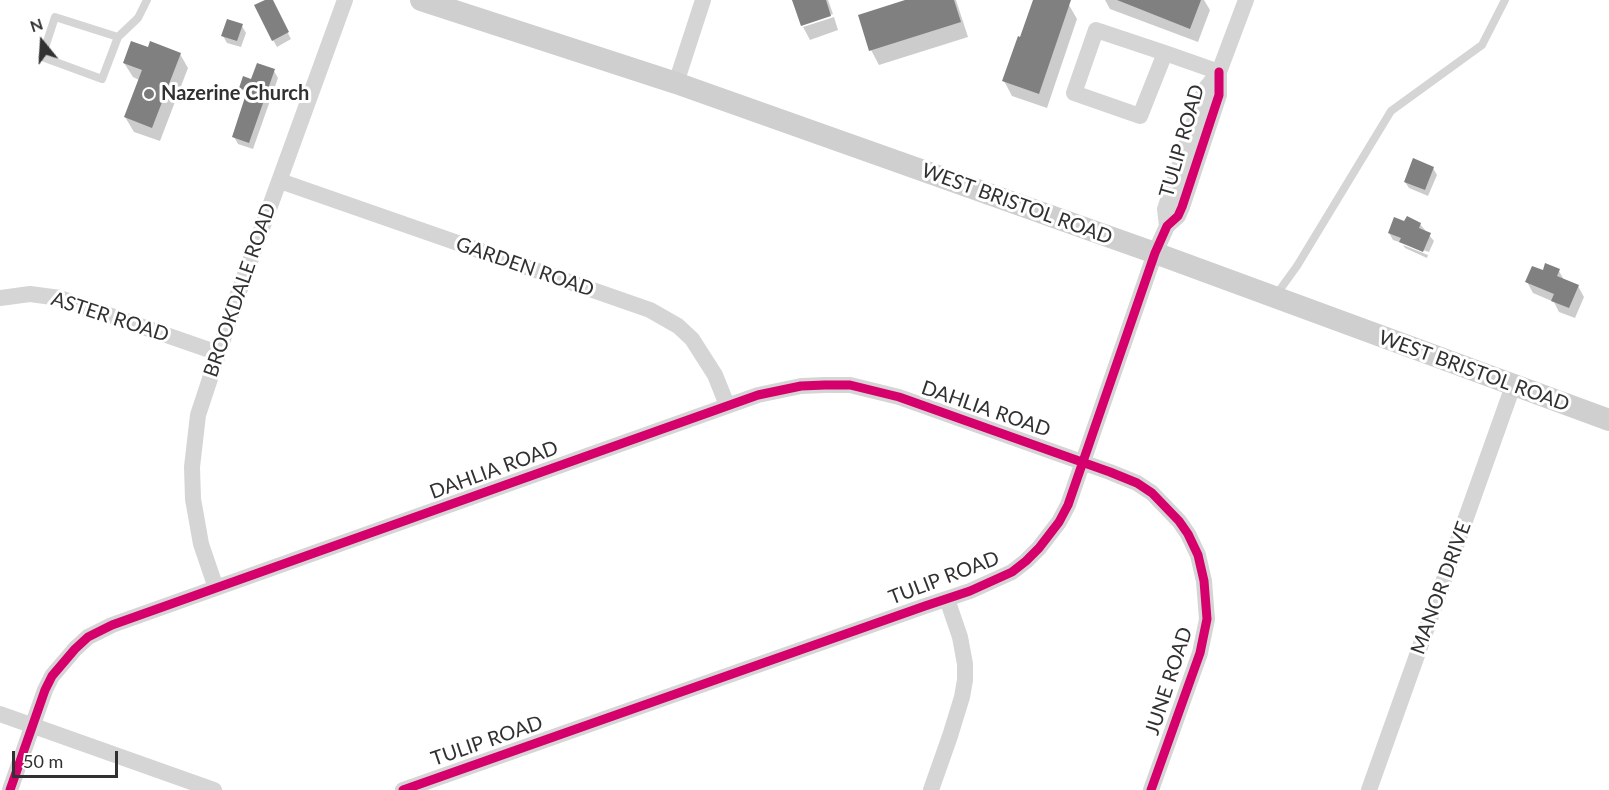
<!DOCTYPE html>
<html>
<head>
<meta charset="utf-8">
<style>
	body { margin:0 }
	#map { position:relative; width:1609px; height:790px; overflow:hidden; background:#fff; font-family:Lato,sans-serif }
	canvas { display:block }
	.north { position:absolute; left:12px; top:12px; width:60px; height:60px; -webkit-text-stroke:4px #fff; paint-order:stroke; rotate:342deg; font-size:16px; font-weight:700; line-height:24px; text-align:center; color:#313131 }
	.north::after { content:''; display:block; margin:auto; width:21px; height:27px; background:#313131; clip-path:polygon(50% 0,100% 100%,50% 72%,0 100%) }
	.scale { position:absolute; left:12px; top:751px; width:106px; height:27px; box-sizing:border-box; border:3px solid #313131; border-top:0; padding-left:8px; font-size:18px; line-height:21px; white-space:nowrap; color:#313131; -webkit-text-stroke:4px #fff; paint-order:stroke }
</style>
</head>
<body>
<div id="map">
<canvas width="1609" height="790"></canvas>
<div class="north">N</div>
<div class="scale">50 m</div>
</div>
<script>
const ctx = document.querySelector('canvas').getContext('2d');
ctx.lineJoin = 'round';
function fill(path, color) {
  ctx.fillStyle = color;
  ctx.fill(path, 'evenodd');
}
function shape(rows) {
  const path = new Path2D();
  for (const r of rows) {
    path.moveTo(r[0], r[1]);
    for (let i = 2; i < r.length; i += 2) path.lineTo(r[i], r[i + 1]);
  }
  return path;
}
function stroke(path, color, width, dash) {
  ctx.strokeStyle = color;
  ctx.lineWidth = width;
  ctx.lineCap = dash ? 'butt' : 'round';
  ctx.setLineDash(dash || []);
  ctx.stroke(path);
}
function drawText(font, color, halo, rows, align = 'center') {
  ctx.font = font + ' Lato,sans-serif';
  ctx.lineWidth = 6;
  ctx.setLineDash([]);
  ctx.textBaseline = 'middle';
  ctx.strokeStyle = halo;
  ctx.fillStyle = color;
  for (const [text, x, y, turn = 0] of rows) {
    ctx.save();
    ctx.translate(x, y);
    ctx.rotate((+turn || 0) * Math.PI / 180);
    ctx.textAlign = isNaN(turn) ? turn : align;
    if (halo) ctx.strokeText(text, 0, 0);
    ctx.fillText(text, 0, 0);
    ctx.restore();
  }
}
const shadow = shape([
	[268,0,271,0,291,39,277,47,273,40],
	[792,0,828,0,833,14,802,24],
	[910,0,956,0,968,37,879,65,871,50],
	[1035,0,1056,0,1069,5,1077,19,1047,108,1012,96,1004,81],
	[1105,0,1204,0,1210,10,1198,42,1110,9],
	[834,17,838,30,810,40,802,25,803,27],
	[242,26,246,33,241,47,227,43,223,36],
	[149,49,180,54,188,68,160,141,134,132,125,117,139,80,133,77,124,63],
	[274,71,278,78,253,149,238,144,234,137,247,96,241,88],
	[1433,168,1437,175,1428,196,1409,188,1405,182],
	[1420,224,1434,241,1429,252,1393,240,1389,233],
	[1403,245,1428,255,1427,258,1405,248],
	[1559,271,1564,280,1578,286,1584,297,1575,318,1559,312,1554,302,1533,293,1527,282,1543,272]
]);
const building = shape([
	[265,0,273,0,289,32,272,41,254,5],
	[792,0,826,0,831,16,801,26],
	[905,0,954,0,961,22,869,51,858,15],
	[1033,0,1071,0,1039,94,1002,81,1018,36,1020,37],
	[1117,0,1201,0,1190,29],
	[227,19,243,24,237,41,221,36],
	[131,41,148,47,150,41,181,53,152,128,124,117,142,70,123,63],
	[257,63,275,69,249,143,232,137,247,91,239,88,243,76,251,79],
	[1413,158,1434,167,1425,190,1404,182],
	[1407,216,1421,223,1419,228,1431,233,1423,252,1399,242,1401,238,1388,233,1394,217,1404,221],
	[1545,263,1560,269,1557,276,1579,285,1569,308,1551,301,1554,294,1525,282,1532,266,1543,270]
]);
const lane = shape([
	[118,37,55,17,42,57,102,79,118,37,138,18,147,0],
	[1276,295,1297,266,1391,111,1482,45,1505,0]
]);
const street = shape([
	[1096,30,1165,53,1140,116,1074,93,1096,30],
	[1165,53,1219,72],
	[676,83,703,0],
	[280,181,650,310,678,326,692,339,715,375,727,405],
	[1167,226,1165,209,1205,89,1219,72,1246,0],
	[0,298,30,294,60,298,218,353],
	[216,588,201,544,193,499,192,467,198,415,238,294,345,0],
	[0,714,214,790],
	[10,790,45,690,52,676,75,649,88,637,112,625,758,395,801,386,825,385,850,385,899,397,1110,472,1137,483,1152,493,1179,521,1188,534,1198,555,1204,581,1207,619,1200,653,1151,790],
	[403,790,925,606,970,591,1012,572,1026,561,1039,548,1059,522,1068,505,1155,253,1167,226,1178,216,1182,207,1219,95,1219,72],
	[931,790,950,736,962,697,965,680,965,664,960,637,947,599],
	[1369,790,1513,386]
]);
const secondary = shape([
	[421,0,676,83,1155,253,1609,420]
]);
const cycleway = shape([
	[10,790,45,690,52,676,75,649,88,637,112,625,758,395,801,386,825,385,850,385,899,397,1110,472,1137,483,1152,493,1179,521,1188,534,1198,555,1204,581,1207,619,1200,653,1151,790],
	[403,790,925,606,970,591,1012,572,1026,561,1039,548,1059,522,1068,505,1155,253,1167,226,1178,216,1182,207,1219,95,1219,72]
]);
const markers = [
	[149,94,6,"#797979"]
];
const poiNames = [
	["Nazerine Church",161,94]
];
const streetNames = [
	["TULIP ROAD",1182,141,-74],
	["WEST BRISTOL ROAD",1017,204,20],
	["GARDEN ROAD",525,267,19],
	["BROOKDALE ROAD",240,290,-71],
	["ASTER ROAD",110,317,18],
	["WEST BRISTOL ROAD",1474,371,20],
	["DAHLIA ROAD",986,409,19],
	["DAHLIA ROAD",494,470,-20],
	["TULIP ROAD",944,578,-21],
	["MANOR DRIVE",1441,588,-70],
	["JUNE ROAD",1169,681,-72],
	["TULIP ROAD",487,741,-19]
];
fill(shadow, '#0003');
fill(building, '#808080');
stroke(lane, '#d5d5d5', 8);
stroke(street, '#d5d5d5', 16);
stroke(secondary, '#cfcfcf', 22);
stroke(cycleway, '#d6006c', 9);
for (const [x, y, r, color] of markers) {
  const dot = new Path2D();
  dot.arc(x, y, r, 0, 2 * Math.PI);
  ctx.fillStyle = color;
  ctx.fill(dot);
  stroke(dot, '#fff', 2);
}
drawText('bold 20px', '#313131', '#fff', poiNames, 'left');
drawText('20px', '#313131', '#fff', streetNames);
</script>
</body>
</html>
